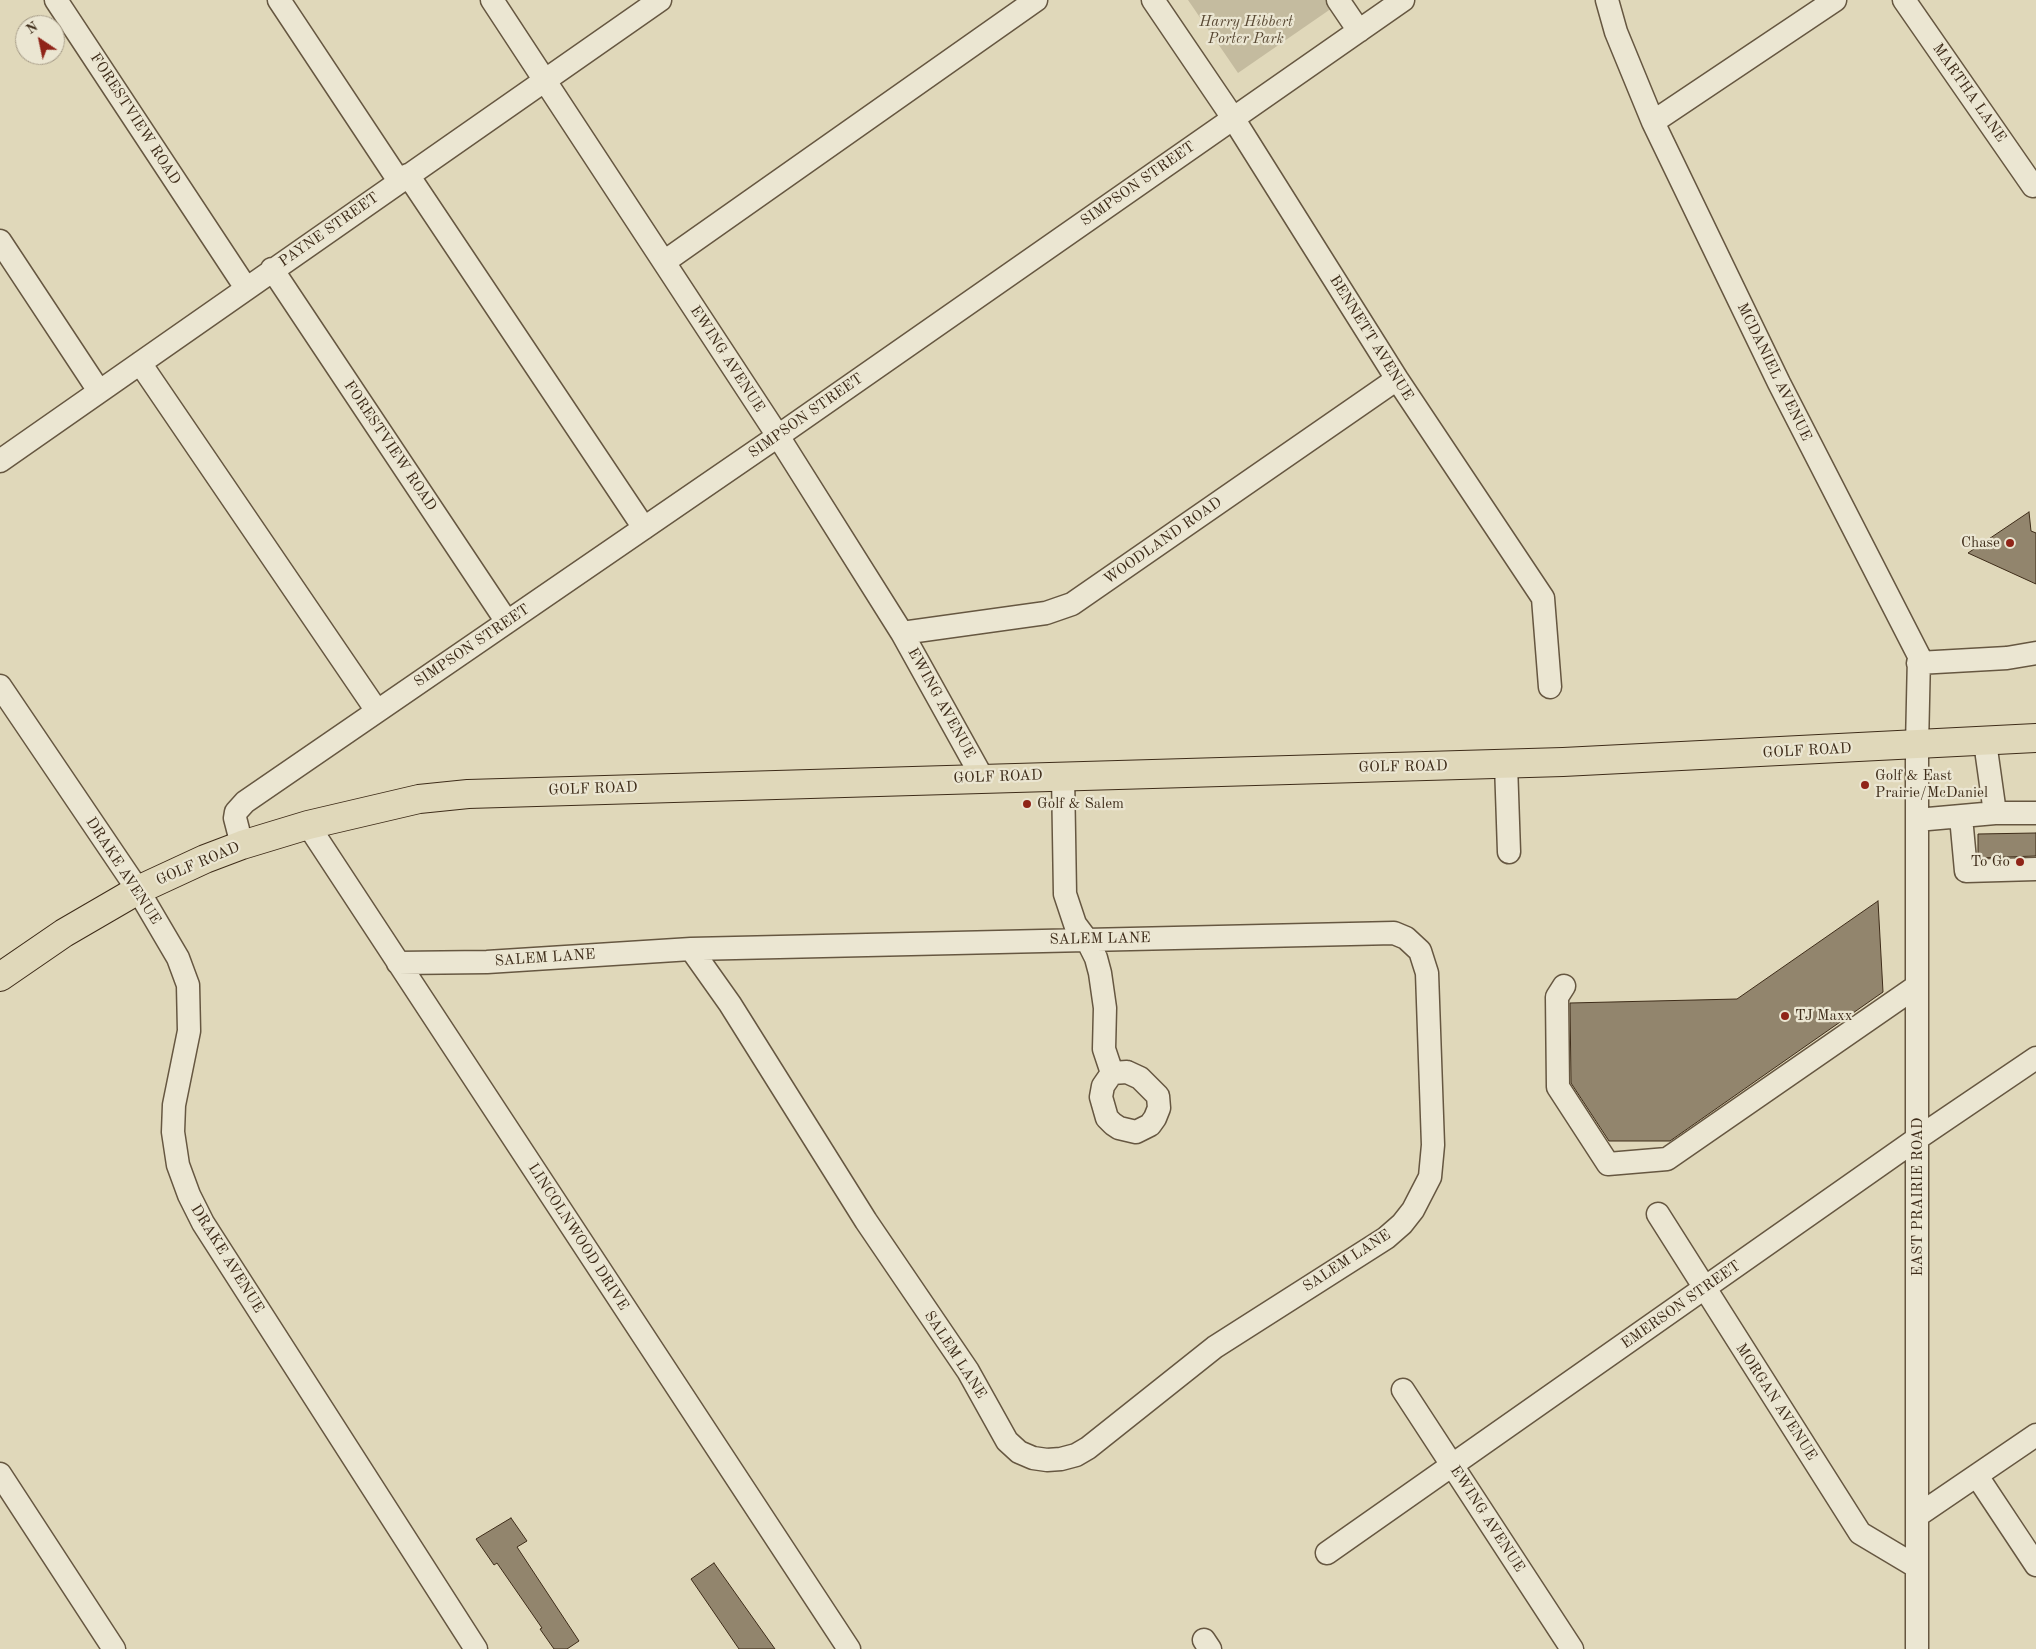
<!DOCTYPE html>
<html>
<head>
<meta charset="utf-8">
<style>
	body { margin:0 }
	#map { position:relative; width:2036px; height:1649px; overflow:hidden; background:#e0d8ba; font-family:"Old Standard TT",serif }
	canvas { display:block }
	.north { position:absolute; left:15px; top:15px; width:50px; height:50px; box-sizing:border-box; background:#ebe6d2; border:1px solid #a69c88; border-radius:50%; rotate:326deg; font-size:14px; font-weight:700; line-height:20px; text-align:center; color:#3e2c19 }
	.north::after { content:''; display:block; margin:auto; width:18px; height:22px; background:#8f2418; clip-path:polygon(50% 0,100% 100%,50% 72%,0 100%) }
</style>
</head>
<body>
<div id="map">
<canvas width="2036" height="1649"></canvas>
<div class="north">N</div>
</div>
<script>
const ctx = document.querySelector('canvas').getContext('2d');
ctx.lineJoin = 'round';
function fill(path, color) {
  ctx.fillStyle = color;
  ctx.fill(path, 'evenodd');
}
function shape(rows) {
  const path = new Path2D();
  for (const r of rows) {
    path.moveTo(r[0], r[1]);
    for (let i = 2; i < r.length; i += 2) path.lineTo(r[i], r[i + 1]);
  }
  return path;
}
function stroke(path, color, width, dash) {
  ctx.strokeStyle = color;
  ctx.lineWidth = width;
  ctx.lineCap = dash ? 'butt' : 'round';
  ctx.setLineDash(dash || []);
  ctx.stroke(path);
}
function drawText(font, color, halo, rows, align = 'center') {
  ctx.font = font + ' "Old Standard TT",serif';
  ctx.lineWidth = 4.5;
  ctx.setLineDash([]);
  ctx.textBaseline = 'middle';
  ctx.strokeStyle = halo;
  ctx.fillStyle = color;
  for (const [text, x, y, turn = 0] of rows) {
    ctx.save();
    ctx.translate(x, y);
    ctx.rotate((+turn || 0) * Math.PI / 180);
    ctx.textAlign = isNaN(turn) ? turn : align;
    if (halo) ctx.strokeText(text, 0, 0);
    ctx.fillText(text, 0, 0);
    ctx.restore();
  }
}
const green = shape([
	[1188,0,1332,0,1335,6,1238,73]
]);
const building = shape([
	[2029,512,2031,531,2036,533,2036,584,1968,553,2029,512],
	[2036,833,2036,856,1978,858,1978,834,2036,833],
	[1878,901,1883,992,1670,1141,1609,1141,1571,1083,1570,1003,1737,999,1878,901],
	[511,1518,527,1541,517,1547,579,1641,567,1649,554,1649,540,1629,542,1628,497,1563,494,1565,476,1539,511,1518],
	[714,1563,748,1611,775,1649,739,1649,691,1579,714,1563]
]);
const minor = shape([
	[56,0,246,288],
	[279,0,399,181],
	[492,0,778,436,902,633,982,777],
	[1153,0,1233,118,1397,379,1543,598,1550,687],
	[1338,0,1359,31],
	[1607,0,1616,32,1653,122,1779,383,1919,656,1917,746,1917,1649],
	[1904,0,2033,186],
	[1653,122,1835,0],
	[408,175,644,528],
	[0,241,99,391],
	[664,262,1036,0],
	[272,269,507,622],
	[140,363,377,711],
	[0,461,660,0],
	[902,633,1046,613,1072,604,1397,379],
	[1918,663,2007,658,2036,653],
	[0,686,138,890,178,958,188,985,189,1031,174,1105,173,1132,178,1165,189,1195,203,1223,476,1649],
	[1985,742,1995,813,2036,813],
	[1506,764,1509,852],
	[1063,775,1065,894,1075,924,1087,940,1096,958,1100,973,1105,1008,1104,1049,1112,1073],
	[1961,817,1966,871,2036,869],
	[1917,820,1995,813],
	[308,825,849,1649],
	[242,845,235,818,236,812,245,802,778,436,1403,0],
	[398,963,487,962,691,949,1394,933,1406,938,1420,951,1427,973,1433,1145,1430,1177,1413,1210,1402,1224,1386,1238,1215,1347,1088,1448,1076,1455,1061,1459,1047,1460,1033,1458,1019,1452,1007,1441,968,1371,866,1221,730,1004,691,949],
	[1564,986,1557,997,1558,1087,1608,1164,1667,1159,1917,986],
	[1127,1072,1140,1078,1158,1096,1159,1108,1155,1118,1150,1125,1136,1132,1119,1128,1113,1124,1107,1118,1101,1097,1103,1086,1112,1073,1127,1072],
	[1658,1214,1860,1533,1917,1567],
	[1403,1390,1572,1649],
	[0,1474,114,1649],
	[1977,1476,2036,1565],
	[1917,1516,2036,1435],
	[1327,1553,1918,1138,2036,1058],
	[1204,1640,1210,1649]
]);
const major = shape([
	[0,977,64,933,138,890,205,859,242,845,308,825,419,799,468,794,1563,762,2036,738]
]);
const markers = [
	[2010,543,5,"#8f2418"],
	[1865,785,5,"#8f2418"],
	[1027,804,5,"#8f2418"],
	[2020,862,5,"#8f2418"],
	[1785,1016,5,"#8f2418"]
];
const parkNames = [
	["Harry Hibbert",1246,22],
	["Porter Park",1246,39]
];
const streetNames = [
	["MARTHA LANE",1969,93,55],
	["FORESTVIEW ROAD",135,119,57],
	["SIMPSON STREET",1138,184,-35],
	["PAYNE STREET",329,230,-35],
	["BENNETT AVENUE",1371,338,58],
	["EWING AVENUE",727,359,57],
	["MCDANIEL AVENUE",1774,372,64],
	["SIMPSON STREET",806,416,-35],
	["FORESTVIEW ROAD",390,446,56],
	["WOODLAND ROAD",1163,541,-35],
	["SIMPSON STREET",472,646,-34],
	["EWING AVENUE",941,703,61],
	["GOLF ROAD",1807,751,-3],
	["GOLF ROAD",1403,767,-1],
	["GOLF ROAD",998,777,-2],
	["GOLF ROAD",593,789,-2],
	["GOLF ROAD",198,864,-23],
	["DRAKE AVENUE",123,871,57],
	["SALEM LANE",1100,939,-1],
	["SALEM LANE",545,958,-4],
	["EAST PRAIRIE ROAD",1918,1197,-90],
	["LINCOLNWOOD DRIVE",578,1237,57],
	["DRAKE AVENUE",227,1259,58],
	["SALEM LANE",1347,1261,-33],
	["EMERSON STREET",1681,1305,-35],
	["SALEM LANE",955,1355,57],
	["MORGAN AVENUE",1776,1402,57],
	["EWING AVENUE",1487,1519,57]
];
const poiNames = [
	["Chase",2000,543,"right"],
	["Golf & East",1875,776],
	["Prairie/McDaniel",1875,793],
	["Golf & Salem",1037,804],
	["To Go",2010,862,"right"],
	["TJ Maxx",1795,1016]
];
fill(green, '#c4bb9f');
fill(building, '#92856d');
stroke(building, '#3e2c19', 1);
stroke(minor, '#665741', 25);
stroke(major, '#3e2c19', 30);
stroke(minor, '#ebe6d2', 22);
stroke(major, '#e0d8ba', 28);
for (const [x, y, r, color] of markers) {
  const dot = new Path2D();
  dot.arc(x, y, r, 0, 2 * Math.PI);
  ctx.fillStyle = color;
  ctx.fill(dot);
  stroke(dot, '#ebe6d2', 2);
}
drawText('italic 15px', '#594934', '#ebe6d2', parkNames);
drawText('15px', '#3e2c19', '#ebe6d2', streetNames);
drawText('15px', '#3e2c19', '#ebe6d2', poiNames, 'left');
</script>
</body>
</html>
